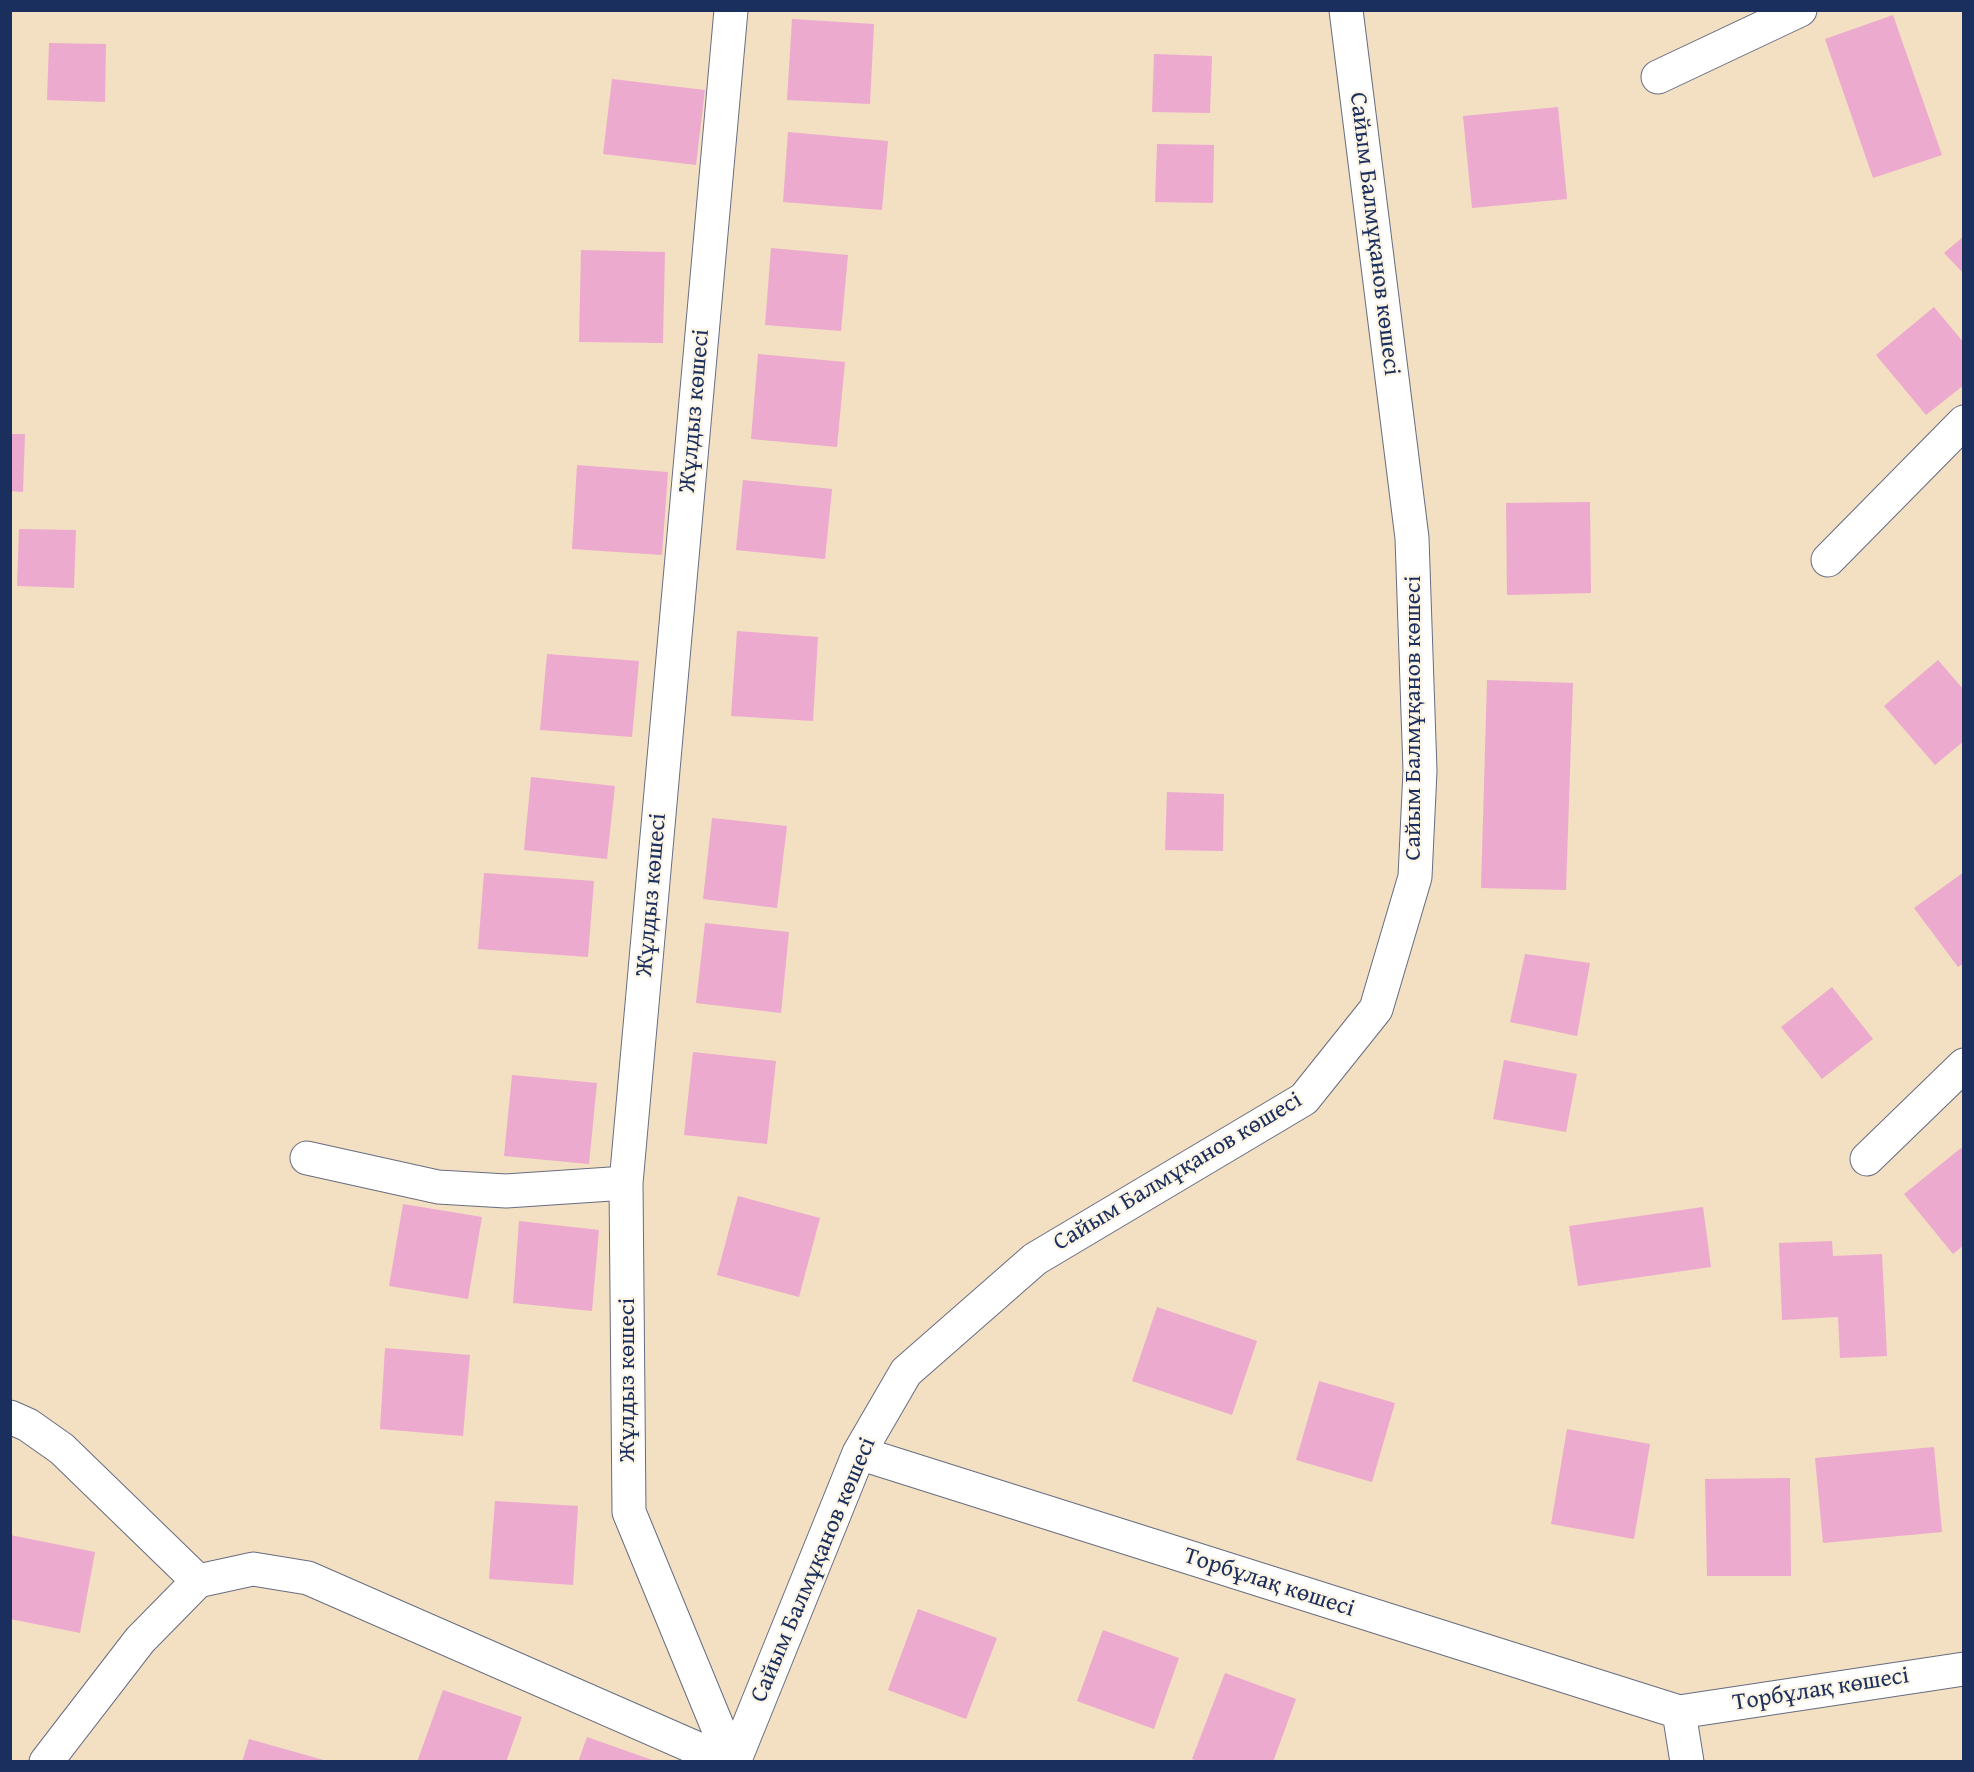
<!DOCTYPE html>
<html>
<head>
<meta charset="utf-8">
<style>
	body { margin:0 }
	#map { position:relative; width:1974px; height:1772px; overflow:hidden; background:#f3dfc2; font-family:"Gentium Book Plus",serif }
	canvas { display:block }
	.frame { position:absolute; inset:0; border:12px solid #1b2f5e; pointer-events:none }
</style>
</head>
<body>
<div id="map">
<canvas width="1974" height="1772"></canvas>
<div class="frame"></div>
</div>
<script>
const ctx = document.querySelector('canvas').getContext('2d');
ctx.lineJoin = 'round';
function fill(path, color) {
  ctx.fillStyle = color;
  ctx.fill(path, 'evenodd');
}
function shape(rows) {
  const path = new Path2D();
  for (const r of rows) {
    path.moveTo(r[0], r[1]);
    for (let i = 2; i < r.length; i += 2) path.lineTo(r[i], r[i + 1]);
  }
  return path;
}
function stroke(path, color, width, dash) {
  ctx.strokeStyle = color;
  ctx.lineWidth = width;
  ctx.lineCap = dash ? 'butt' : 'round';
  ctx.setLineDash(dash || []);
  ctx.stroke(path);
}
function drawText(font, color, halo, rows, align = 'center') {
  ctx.font = font + ' "Gentium Book Plus",serif';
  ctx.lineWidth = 4.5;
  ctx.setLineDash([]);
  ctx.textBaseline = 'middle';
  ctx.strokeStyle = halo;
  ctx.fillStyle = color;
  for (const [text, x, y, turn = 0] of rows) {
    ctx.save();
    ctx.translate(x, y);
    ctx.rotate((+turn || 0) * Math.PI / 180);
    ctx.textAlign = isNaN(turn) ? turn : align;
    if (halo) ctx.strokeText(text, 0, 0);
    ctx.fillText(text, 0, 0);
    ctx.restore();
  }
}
const building = shape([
	[1893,15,1942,155,1873,178,1825,39],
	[792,19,874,24,870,104,787,100],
	[49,43,106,44,105,102,47,100],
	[1154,54,1212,56,1210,113,1152,112],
	[612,79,705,90,696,165,603,154],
	[1558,107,1567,199,1472,208,1463,116],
	[788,132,888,141,882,210,783,202],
	[1157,144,1214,145,1213,203,1155,202],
	[1964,236,1964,274,1944,253],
	[771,248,848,255,841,331,765,325],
	[581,250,665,252,663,343,579,342],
	[1934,307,1964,343,1964,385,1926,415,1876,355],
	[758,354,845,362,837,447,751,439],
	[10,434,25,434,23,492,10,491],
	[577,465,668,472,662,555,572,549],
	[743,480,832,489,825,559,736,550],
	[1590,502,1591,593,1507,595,1506,503],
	[19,529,76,530,74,588,17,586],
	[737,631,818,637,813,721,731,716],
	[547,654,639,661,632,737,540,730],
	[1938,660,1964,690,1964,741,1935,765,1884,706],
	[1487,680,1573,683,1566,890,1481,888],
	[531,777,615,786,607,859,524,850],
	[1167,792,1224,794,1223,851,1165,850],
	[712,818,787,826,777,908,703,899],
	[1964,872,1964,963,1958,967,1914,908],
	[484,873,594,881,588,957,478,949],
	[705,923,789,932,781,1013,696,1003],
	[1525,954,1590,963,1577,1036,1510,1022],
	[1832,987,1873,1039,1822,1079,1781,1027],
	[693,1052,776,1061,767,1144,684,1135],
	[1504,1060,1577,1074,1566,1132,1493,1119],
	[512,1075,597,1083,589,1164,504,1156],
	[1961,1148,1964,1151,1964,1245,1953,1254,1904,1194],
	[738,1196,820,1218,799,1297,717,1275],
	[403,1204,482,1217,468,1299,389,1286],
	[1703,1207,1711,1267,1578,1286,1569,1226],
	[519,1221,599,1230,592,1311,513,1303],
	[1832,1241,1833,1256,1882,1254,1887,1356,1840,1358,1838,1317,1782,1320,1779,1243],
	[1157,1307,1257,1341,1232,1415,1132,1381],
	[385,1348,470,1355,463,1436,380,1429],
	[1319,1381,1395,1403,1372,1482,1296,1460],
	[1567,1429,1650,1444,1634,1539,1551,1524],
	[1934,1447,1942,1532,1823,1543,1815,1458],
	[1790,1478,1791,1576,1707,1576,1705,1479],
	[495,1501,578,1506,573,1585,489,1579],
	[10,1535,95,1552,80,1633,10,1619],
	[918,1609,997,1638,966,1719,888,1690],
	[1103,1630,1179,1658,1154,1729,1077,1701],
	[1225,1673,1296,1699,1273,1762,1200,1762,1192,1759],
	[443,1690,522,1717,506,1762,417,1762],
	[587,1737,655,1761,655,1762,578,1762],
	[249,1739,327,1761,327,1762,242,1762]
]);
const minor = shape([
	[731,10,626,1183,629,1512,732,1762],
	[1658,77,1800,10],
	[1828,560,1964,422],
	[307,1158,438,1187,506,1191,626,1183],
	[1867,1159,1964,1065],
	[10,1417,28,1425,62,1449,198,1581],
	[859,1453,1679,1712,1964,1669],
	[1679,1712,1687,1762],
	[46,1762,140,1640,198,1581,253,1569,308,1578,728,1762],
	[734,1762,859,1453,906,1372,1035,1259,1304,1099,1376,1009,1415,877,1420,771,1412,538,1346,10]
]);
const streetNames = [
	["Сайым Балмұқанов көшесі",1374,234,83],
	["Жұлдыз көшесі",695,411,-85],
	["Сайым Балмұқанов көшесі",1414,718,-90],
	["Жұлдыз көшесі",652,895,-85],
	["Сайым Балмұқанов көшесі",1178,1172,-31],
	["Жұлдыз көшесі",628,1380,-90],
	["Сайым Балмұқанов көшесі",814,1570,-67],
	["Торбұлақ көшесі",1269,1583,18],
	["Торбұлақ көшесі",1821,1690,-9]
];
fill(building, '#ecaace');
stroke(minor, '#676d81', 35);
stroke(minor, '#fff', 33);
drawText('24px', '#1b2f5e', '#fcf5e5', streetNames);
</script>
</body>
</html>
